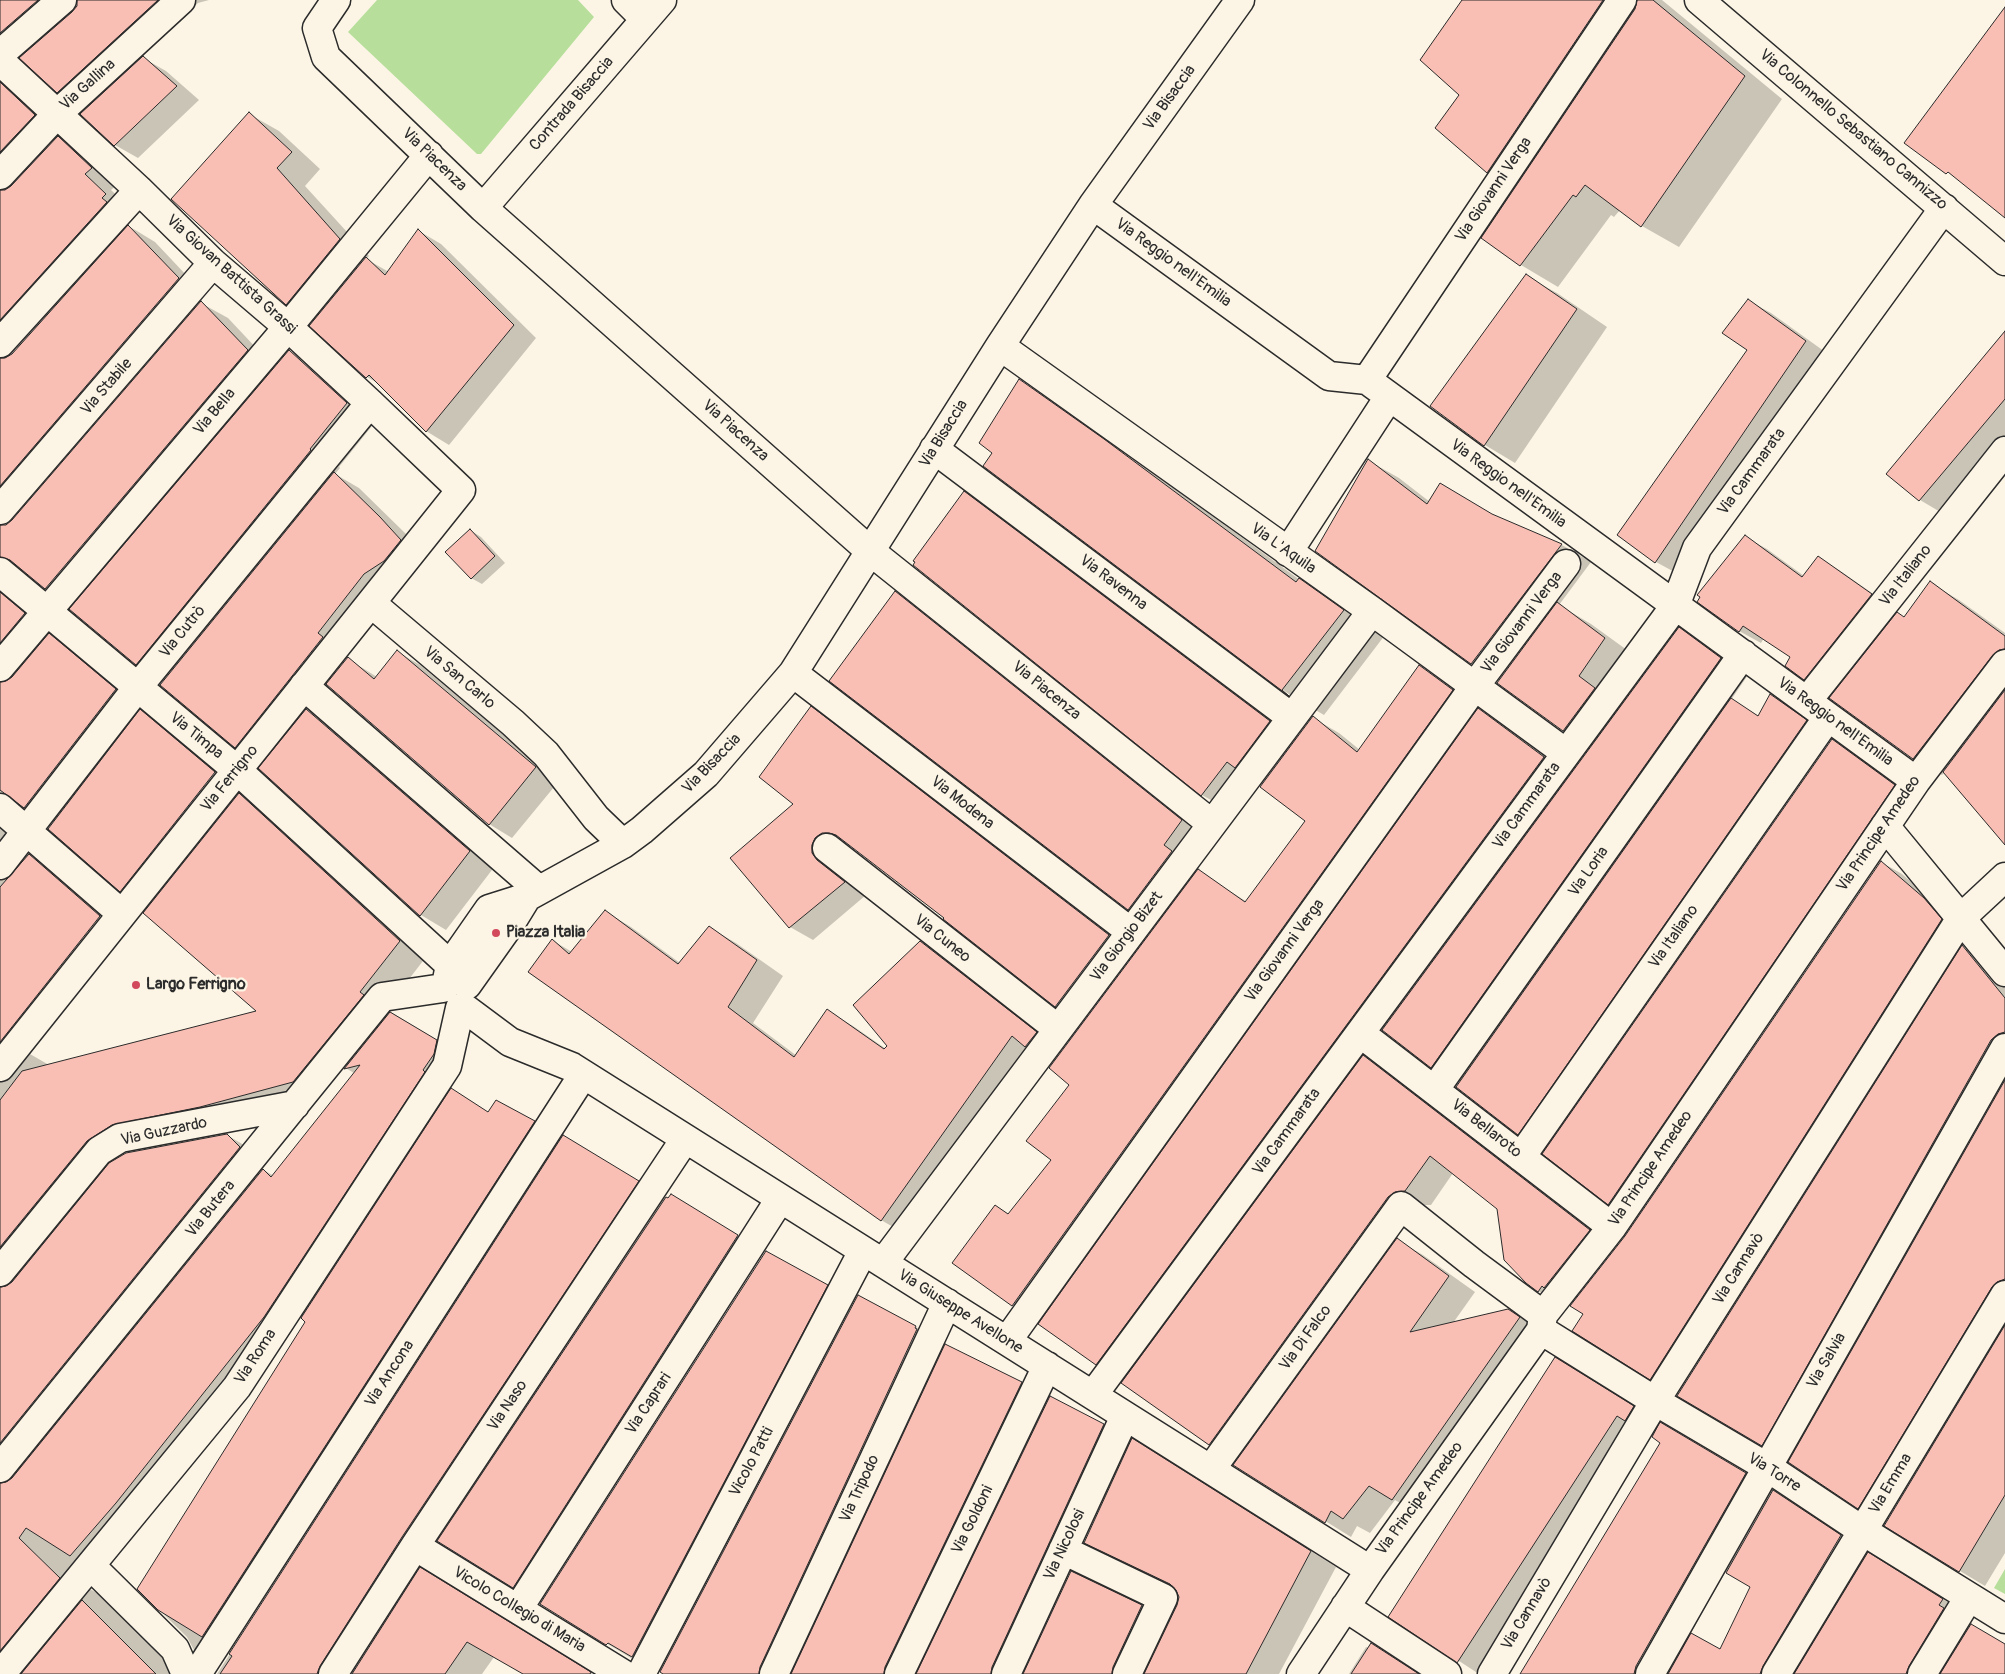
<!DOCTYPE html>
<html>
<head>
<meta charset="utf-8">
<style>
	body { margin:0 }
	canvas { display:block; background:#fcf5e5 }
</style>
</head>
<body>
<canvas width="2005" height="1674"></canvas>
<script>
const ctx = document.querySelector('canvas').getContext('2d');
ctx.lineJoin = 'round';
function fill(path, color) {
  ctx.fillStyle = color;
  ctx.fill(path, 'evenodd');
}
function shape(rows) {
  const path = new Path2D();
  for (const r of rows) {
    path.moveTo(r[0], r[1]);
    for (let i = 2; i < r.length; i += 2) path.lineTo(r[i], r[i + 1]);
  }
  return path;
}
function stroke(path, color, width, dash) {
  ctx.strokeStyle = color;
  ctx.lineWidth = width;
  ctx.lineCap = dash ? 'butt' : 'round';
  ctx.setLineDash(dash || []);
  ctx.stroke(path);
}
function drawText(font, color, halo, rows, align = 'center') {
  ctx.font = font + ' Pangolin,sans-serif';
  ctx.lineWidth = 4.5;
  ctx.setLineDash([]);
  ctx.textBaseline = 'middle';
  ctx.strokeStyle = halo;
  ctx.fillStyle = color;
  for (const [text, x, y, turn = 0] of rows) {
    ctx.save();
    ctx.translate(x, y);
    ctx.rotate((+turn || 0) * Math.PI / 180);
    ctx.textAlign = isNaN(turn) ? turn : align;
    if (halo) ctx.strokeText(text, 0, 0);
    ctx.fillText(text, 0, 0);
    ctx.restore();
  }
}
const green = shape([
	[377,0,578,0,594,17,481,154,477,154,348,32],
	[2005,1569,2005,1594,1994,1588]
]);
const shadow = shape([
	[0,0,209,0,198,3,85,107,58,92,73,13,78,4,17,57,12,65,61,131,56,136,85,153,118,184,111,190,132,210,128,214,133,218,127,225,155,242,205,295,199,302,228,318,275,368,290,351,319,368,376,421,339,467,340,468,335,474,359,488,405,533,425,555,261,761,236,747,165,680,136,664,75,605,46,588,26,572,22,572,51,630,47,634,76,650,142,706,139,710,163,724,238,786,144,904,121,891,53,824,26,808,16,813,31,849,27,854,56,871,126,932,30,1054,49,1065,258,1011,239,795,266,810,426,957,386,1009,463,1056,460,1069,449,1087,450,1089,489,1113,534,1122,557,1135,216,1663,194,1650,187,1637,138,1589,307,1321,301,1317,291,1332,143,1518,90,1589,119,1606,188,1674,0,1674,0,341,16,350,18,348,0,338],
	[344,1067,354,1073,274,1176,262,1169,267,1163,254,1151,227,1135,126,1154,106,1166,114,1156,139,1140,227,1122,320,1097],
	[1464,0,1662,0,1782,99,1679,247,1642,226,1620,210,1614,217,1611,215,1558,287,1521,265,1483,237,1516,189,1488,172,1437,128,1460,95],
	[143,58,166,71,199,100,138,158,115,145,82,114],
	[249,114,279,131,320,169,305,186,369,256,366,259,389,272,419,231,441,244,536,338,449,445,426,431,381,385,367,377,311,325,315,320,287,304],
	[1526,276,1557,293,1607,327,1515,463,1485,445,1431,406],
	[1749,301,1771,313,1828,354,1678,574,1656,562,1618,535,1749,350],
	[2005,333,2005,437,1942,513,1920,500],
	[1019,380,1061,405,1304,583,1341,604,1385,635,1324,715,1290,695,984,466,994,453],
	[1369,461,1399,478,1430,502,1494,516,1562,545,1591,562,1559,605,1591,624,1638,658,1612,696,1623,704,1679,629,1707,645,1748,675,1731,700,1759,716,1771,695,1792,708,1828,734,1540,1146,1518,1134,1460,1083,1432,1067,1382,1029,1362,1056,1388,1071,1614,1245,1563,1305,1538,1291,1498,1208,1453,1173,1431,1205,1421,1205,1413,1211,1235,1458,1210,1444,1125,1380,1097,1364,1479,710,1506,725,1572,774,1592,747,1564,730,1498,683,1500,680,1472,663,1316,551],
	[965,493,996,511,1298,738,1313,718,1339,733,1360,750,1419,666,1445,681,1478,705,1038,1320,1013,1305,954,1263,996,1206,1009,1214,1052,1160,1071,1085,1157,925,1129,909,831,681,895,592,923,609,1210,838,1191,863,1200,869,1198,871,1247,902,1307,820,1258,781,1234,813,1202,795,915,565],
	[470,530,481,537,505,563,482,584,471,578],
	[1745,537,1767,549,1804,576,1818,558,1839,570,1892,607,1826,691,1805,679,1792,657,1764,638,1761,643,1739,631],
	[1930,583,1959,600,2005,633,2005,843,1945,772,1942,775,1914,758,1905,618],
	[398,652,420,665,559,781,512,838,489,824,348,659,377,677],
	[811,708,834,721,1132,949,1079,1019,1056,1006,851,845,844,846,866,895,813,940,790,927,795,804],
	[307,710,332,725,495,866,446,930,421,915],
	[1832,740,1854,753,1916,798,1631,1216,1609,1203,1544,1153],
	[1881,862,1902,874,1945,911,1962,932,1672,1391,1651,1378,1626,1237],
	[606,912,631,927,680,963,710,928,736,943,783,976,753,1023,797,1056,827,1011,853,1026,886,1049,889,1046,920,942,946,957,1062,1048,1052,1061,1037,1052,907,1235,881,1220,552,940,572,952],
	[1963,947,1988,961,2005,981,2005,1031,1998,1030,2005,1034,2005,1076,1788,1459,1679,1395],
	[2005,1082,2005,1322,1884,1522,1858,1508],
	[563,1137,669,1200,691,1208,758,1248,534,1598,437,1540,419,1568,593,1674,525,1674,494,1657,482,1674,217,1674],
	[1397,1240,1423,1255,1475,1292,1453,1323,1508,1310,1535,1326,1419,1514,1395,1500,1370,1533,1357,1526,1351,1537,1235,1465],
	[827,1286,851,1300,657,1670,632,1656,631,1658,541,1604],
	[858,1297,916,1327,941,1342,941,1344,942,1345,789,1674,665,1674],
	[2005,1328,2005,1553,1985,1586,1960,1571],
	[1583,1375,1660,1424,1772,1489,1868,1552,1867,1553,1969,1615,1965,1622,2005,1645,2005,1674,1522,1674,1662,1442,1645,1431,1479,1674,1390,1616],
	[1726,1571,1752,1587,1720,1651,1691,1633],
	[1021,1383,1047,1398,914,1674,793,1674],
	[1050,1398,1129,1440,1021,1674,918,1674],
	[1158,1455,1336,1567,1279,1674,1146,1674,1178,1605,1180,1597,1177,1589,1111,1557,1085,1542],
	[1071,1573,1142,1606,1167,1621,1142,1674,1025,1674],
	[1371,1644,1398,1660,1419,1674,1349,1674,1366,1647,1369,1648]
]);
const building = shape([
	[0,0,38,0,0,33,0,0],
	[77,0,158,0,57,93,19,58,72,12,77,6,77,0],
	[1462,0,1603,0,1487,173,1435,128,1459,95,1420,60,1462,0],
	[1637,0,1653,0,1745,76,1641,227,1585,185,1576,197,1573,195,1520,266,1481,238,1635,9,1637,0],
	[2005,7,2005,218,1948,172,1946,174,1904,143,2005,7],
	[143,56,177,86,114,146,80,114,143,56],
	[0,82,35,115,0,152,0,82],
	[249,112,292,152,277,168,340,239,286,305,171,199,249,112],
	[58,136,92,168,85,174,106,194,102,198,107,202,0,320,0,190,5,190,11,186,58,136],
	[128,225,179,278,0,486,0,358,5,358,12,354,128,225],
	[418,229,514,325,426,432,369,375,366,378,309,326,366,257,385,275,418,229],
	[1526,274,1577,309,1484,446,1430,406,1526,274],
	[1748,299,1806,341,1655,563,1617,535,1747,350,1722,333,1748,299],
	[201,301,248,350,45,589,10,560,0,557,0,525,6,525,12,520,201,301],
	[2005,331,2005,399,1919,501,1886,474,2005,331],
	[289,350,347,403,310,449,311,450,136,665,69,609,289,350],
	[1019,379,1104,439,1296,582,1299,578,1344,610,1282,690,1289,696,983,466,992,453,979,443,1019,379],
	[1368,459,1427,504,1440,483,1492,514,1562,544,1471,664,1315,551,1368,459],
	[334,472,380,517,401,540,384,561,364,574,318,633,323,637,235,748,160,685,334,472],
	[964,491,1270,721,1235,768,1227,762,1201,796,913,565,915,562,913,561,964,491],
	[470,529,495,556,471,579,445,552,470,529],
	[1745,535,1802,577,1818,556,1872,594,1804,680,1785,666,1790,657,1743,626,1739,632,1697,602,1700,597,1697,595,1745,535],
	[1930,581,2005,636,2005,649,1999,650,1993,655,1913,759,1829,698,1897,612,1904,617,1930,581],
	[895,591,1182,820,1164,845,1172,851,1128,910,829,681,895,591],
	[0,592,25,613,0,643,0,592],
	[1557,602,1605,638,1579,676,1595,688,1563,731,1497,683,1557,602],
	[1679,627,1721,658,1431,1068,1382,1030,1679,627],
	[49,633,116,689,24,808,0,790,0,682,6,681,12,677,49,633],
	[397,650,536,767,489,825,326,684,348,657,374,679,397,650],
	[1419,665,1453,690,1012,1306,952,1263,995,1205,1008,1214,1051,1160,1026,1141,1069,1085,1049,1068,1198,869,1245,902,1305,821,1260,787,1313,716,1357,752,1419,665],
	[2005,690,2005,845,1943,772,2005,690],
	[1770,694,1807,720,1518,1135,1456,1087,1731,698,1758,716,1770,694],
	[811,706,1109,935,1055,1007,943,919,944,918,836,835,829,833,822,833,815,838,812,845,812,853,817,860,845,882,789,928,730,858,793,804,759,777,811,706],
	[1478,708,1544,757,1096,1365,1038,1324,1478,708],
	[140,709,215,772,120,892,48,829,140,709],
	[306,709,470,851,420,916,258,768,306,709],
	[1832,739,1895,785,1608,1205,1542,1154,1832,739],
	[239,793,400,941,360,992,364,995,293,1082,200,1107,112,1125,87,1141,0,1247,0,1100,22,1071,256,1011,143,913,239,793],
	[29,854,100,916,0,1042,0,887,29,854],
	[1881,861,1924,898,1942,919,1650,1380,1572,1331,1583,1314,1570,1306,1625,1236,1881,861],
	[605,910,678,964,709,926,757,960,728,1007,794,1057,827,1009,884,1049,887,1046,853,1005,920,941,1037,1032,1025,1047,1012,1036,881,1221,528,972,552,939,569,954,605,910],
	[1962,945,2005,998,2005,1032,1998,1034,1991,1040,1762,1446,1677,1396,1962,945],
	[390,1012,437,1040,434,1054,423,1070,425,1072,264,1317,116,1503,70,1556,26,1528,19,1538,60,1578,0,1651,0,1483,6,1482,12,1478,263,1169,271,1177,360,1065,344,1069,390,1012],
	[1363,1055,1590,1230,1544,1288,1542,1286,1538,1292,1526,1283,1504,1260,1497,1209,1430,1156,1405,1191,1395,1192,1388,1197,1209,1445,1121,1383,1363,1055],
	[2005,1080,2005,1279,1997,1282,1992,1287,1858,1509,1788,1462,2005,1080],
	[451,1088,488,1112,496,1100,535,1121,202,1637,158,1610,137,1589,305,1322,301,1318,451,1088],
	[227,1134,240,1147,0,1443,0,1287,6,1286,12,1282,109,1163,126,1153,227,1134],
	[563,1135,639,1181,402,1537,320,1666,317,1674,220,1674,232,1656,229,1654,563,1135],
	[671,1194,738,1235,513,1588,437,1541,666,1197,668,1198,671,1194],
	[1397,1238,1449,1276,1410,1332,1508,1309,1520,1317,1392,1500,1369,1486,1343,1519,1331,1511,1325,1523,1233,1465,1397,1238],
	[766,1251,828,1285,632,1657,608,1643,606,1645,540,1604,766,1251],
	[858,1295,916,1326,915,1328,917,1329,760,1667,759,1674,663,1674,660,1672,858,1295],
	[2005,1325,2005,1495,1959,1572,1884,1526,2005,1325],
	[945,1344,1022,1382,885,1667,884,1674,791,1674,945,1344],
	[1555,1357,1634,1406,1625,1421,1617,1416,1457,1663,1388,1617,1555,1357],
	[1050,1396,1104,1424,992,1667,991,1674,916,1674,1050,1396],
	[1660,1422,1746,1473,1636,1666,1634,1674,1520,1674,1660,1443,1652,1437,1660,1422],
	[1132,1438,1311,1551,1246,1674,1144,1674,1177,1605,1179,1597,1176,1590,1170,1584,1084,1543,1132,1438],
	[1773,1490,1841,1535,1763,1666,1760,1674,1668,1674,1691,1633,1720,1649,1750,1587,1726,1573,1773,1490],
	[1868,1552,1943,1599,1939,1605,1944,1608,1909,1666,1906,1674,1794,1674,1868,1552],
	[420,1567,591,1672,590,1674,523,1674,467,1642,445,1674,352,1674,420,1567],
	[1071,1571,1142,1605,1113,1667,1112,1674,1023,1674,1071,1571],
	[82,1600,156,1674,21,1674,82,1600],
	[1971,1624,2005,1644,2005,1674,1940,1674,1971,1624],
	[1371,1643,1419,1674,1351,1674,1371,1643]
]);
const minor = shape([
	[336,0,317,28,326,57,483,208,870,551,1212,824],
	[626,0,645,19],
	[1699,0,2005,261],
	[0,54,62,0],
	[0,61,139,190,213,263,288,327,370,403,461,490,0,1067],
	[0,175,57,114,181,0],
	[1093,205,1329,376,1367,380,1916,781],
	[483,208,662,0],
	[0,343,139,190],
	[1000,346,1372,611,1566,753],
	[1367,380,1622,0],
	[934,449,1291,717],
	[0,510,213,263],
	[1288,552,1389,397],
	[0,572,237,770,450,965,459,980],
	[371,603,513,723,546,754,596,818,623,844],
	[0,667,288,327,429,155],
	[793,673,1131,932],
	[304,686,539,890],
	[1807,701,2005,451],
	[0,808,122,914],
	[1885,826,2005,972],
	[827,848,1058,1029],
	[0,865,137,688,370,403],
	[446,985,450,965,489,909,527,897,623,844,642,830,706,774,793,673,1000,346,1093,205,1240,0],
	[467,985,511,923,527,897],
	[463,1007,510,1042,572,1067,1370,1570],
	[1360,1033,1612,1227],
	[1435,1089,1743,654],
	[1521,1157,1828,717],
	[883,1263,1372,611],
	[0,1272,99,1151,120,1138,295,1105],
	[1541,1330,1655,1401,1767,1467,1863,1531,2005,1619],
	[1007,1341,1474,687,1566,564],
	[1093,1395,1675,606,1697,548,1944,208],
	[0,1468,382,997,443,988],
	[1211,1469,1401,1206,1474,1264,1543,1315],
	[415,1546,623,1674],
	[1063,1550,1163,1598,1127,1674],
	[91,1566,175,1649,186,1674],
	[1345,1607,1447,1674],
	[518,1609,780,1199],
	[1,1674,237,1387,447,1066,460,1008],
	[197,1674,583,1075],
	[333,1674,415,1546,685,1139],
	[641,1674,863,1251],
	[774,1674,947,1303],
	[899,1674,1047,1366],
	[1006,1674,1125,1416],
	[1301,1674,1370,1570,1541,1330,1543,1315,1612,1227,1916,781,2005,664],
	[1492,1674,1655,1401,1961,918,2005,877],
	[1650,1674,2005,1048],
	[1776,1674,2005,1295],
	[1922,1674,1969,1597]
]);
const markers = [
	[496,933,5,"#d1495b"],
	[136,985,5,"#d1495b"]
];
const streetNames = [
	["Via Gallina",88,85,-42],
	["Via Bisaccia",1170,98,-54],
	["Contrada Bisaccia",572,104,-49],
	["Via Colonnello Sebastiano Cannizzo",1853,130,40],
	["Via Piacenza",434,160,44],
	["Via Giovanni Verga",1494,190,-56],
	["Via Reggio nell'Emilia",1173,263,36],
	["Via Giovan Battista Grassi",231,275,42],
	["Via Stabile",107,387,-49],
	["Via Bella",215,412,-50],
	["Via Piacenza",735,431,42],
	["Via Bisaccia",944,434,-58],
	["Via Cammarata",1752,472,-54],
	["Via Reggio nell'Emilia",1508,484,36],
	["Via L'Aquila",1283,549,35],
	["Via Italiano",1906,576,-52],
	["Via Ravenna",1113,583,37],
	["Via Giovanni Verga",1522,623,-53],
	["Via Cutrò",183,632,-51],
	["Via San Carlo",459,678,40],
	["Via Piacenza",1046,691,39],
	["Via Reggio nell'Emilia",1835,722,36],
	["Via Timpa",196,736,39],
	["Via Bisaccia",712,764,-46],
	["Via Ferrigno",230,779,-51],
	["Via Modena",962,803,38],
	["Via Cammarata",1527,806,-54],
	["Via Principe Amedeo",1879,834,-56],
	["Via Loria",1589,872,-55],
	["Via Giorgio Bizet",1127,937,-53],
	["Via Italiano",1674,937,-55],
	["Via Cuneo",942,939,38],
	["Via Giovanni Verga",1285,951,-54],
	["Via Bellaroto",1486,1129,38],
	["Via Guzzardo",164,1132,-12],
	["Via Cammarata",1287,1132,-54],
	["Via Principe Amedeo",1651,1169,-56],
	["Via Butera",211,1209,-51],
	["Via Cannavò",1739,1269,-58],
	["Via Giuseppe Avellone",960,1312,32],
	["Via Di Falco",1306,1338,-54],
	["Via Roma",256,1357,-57],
	["Via Salvia",1827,1361,-60],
	["Via Ancona",390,1374,-57],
	["Via Caprari",649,1404,-57],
	["Via Naso",508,1406,-56],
	["Vicolo Patti",752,1462,-62],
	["Via Torre",1774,1473,32],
	["Via Emma",1891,1484,-59],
	["Via Tripodo",860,1489,-65],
	["Via Principe Amedeo",1420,1499,-54],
	["Via Goldoni",973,1520,-64],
	["Via Nicolosi",1065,1545,-65],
	["Vicolo Collegio di Maria",519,1610,31],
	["Via Cannavò",1527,1614,-59]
];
const poiNames = [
	["Piazza Italia",506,933],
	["Largo Ferrigno",146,985]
];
fill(green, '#b7df9b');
fill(shadow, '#0003');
fill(building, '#fabfb4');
stroke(building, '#2b2b2b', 1);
stroke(minor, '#2b2b2b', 31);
stroke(minor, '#fcf5e5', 28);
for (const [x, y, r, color] of markers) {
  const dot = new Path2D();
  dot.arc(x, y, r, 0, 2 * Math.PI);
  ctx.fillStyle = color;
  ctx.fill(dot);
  stroke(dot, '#fcf5e5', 2);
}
drawText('16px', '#2b2b2b', '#fcf5e5', streetNames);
drawText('bold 16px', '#2b2b2b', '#fcf5e5', poiNames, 'left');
</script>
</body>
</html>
